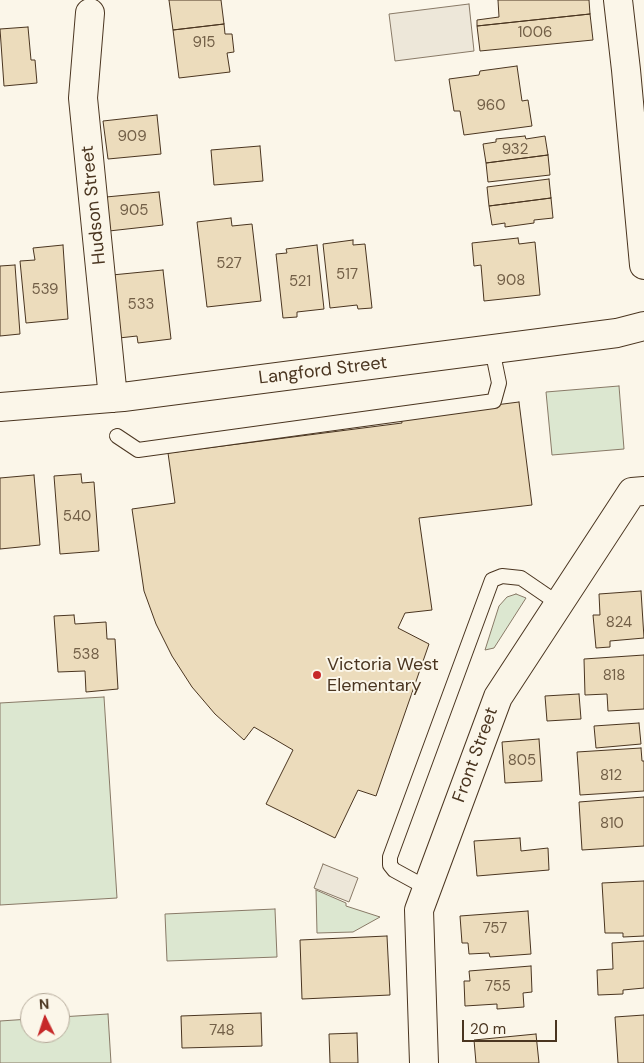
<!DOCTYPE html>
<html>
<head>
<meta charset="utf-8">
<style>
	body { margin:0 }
	#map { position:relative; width:644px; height:1063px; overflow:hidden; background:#fbf6e9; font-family:"DM Sans",sans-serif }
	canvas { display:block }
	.north { position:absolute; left:20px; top:993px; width:50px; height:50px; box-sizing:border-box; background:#fbf6e9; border:1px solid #b4a999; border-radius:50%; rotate:356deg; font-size:14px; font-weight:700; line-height:20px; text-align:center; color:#4a3520 }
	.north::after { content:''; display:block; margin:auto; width:18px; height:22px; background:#c62828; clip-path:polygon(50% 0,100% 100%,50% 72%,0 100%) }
	.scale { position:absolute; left:462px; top:1020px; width:95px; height:22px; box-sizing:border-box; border:2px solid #4a3520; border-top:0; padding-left:6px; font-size:15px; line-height:18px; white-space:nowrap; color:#4a3520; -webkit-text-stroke:4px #fbf6e9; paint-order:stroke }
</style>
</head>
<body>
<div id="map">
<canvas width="644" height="1063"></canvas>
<div class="north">N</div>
<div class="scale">20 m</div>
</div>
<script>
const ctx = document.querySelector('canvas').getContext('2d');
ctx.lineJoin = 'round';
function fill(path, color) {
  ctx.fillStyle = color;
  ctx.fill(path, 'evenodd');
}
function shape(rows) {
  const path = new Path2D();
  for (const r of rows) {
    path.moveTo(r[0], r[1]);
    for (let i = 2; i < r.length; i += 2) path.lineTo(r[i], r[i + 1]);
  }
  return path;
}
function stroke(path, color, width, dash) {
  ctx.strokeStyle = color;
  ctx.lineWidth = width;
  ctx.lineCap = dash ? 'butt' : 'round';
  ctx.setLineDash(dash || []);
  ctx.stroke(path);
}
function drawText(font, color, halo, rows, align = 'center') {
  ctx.font = font + ' "DM Sans",sans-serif';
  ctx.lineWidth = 4;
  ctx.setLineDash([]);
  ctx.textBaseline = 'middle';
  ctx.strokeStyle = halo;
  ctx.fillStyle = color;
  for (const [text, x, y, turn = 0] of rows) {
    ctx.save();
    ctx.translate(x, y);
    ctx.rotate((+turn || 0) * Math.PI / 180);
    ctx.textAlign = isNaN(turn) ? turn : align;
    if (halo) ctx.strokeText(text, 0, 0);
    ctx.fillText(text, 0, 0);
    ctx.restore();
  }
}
const green = shape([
	[619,386,624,449,552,455,546,392,619,386],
	[516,594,526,598,494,648,485,650,499,606,507,597,516,594],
	[104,697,117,898,0,905,0,703,104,697],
	[316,890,346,903,346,906,380,917,353,932,317,933,316,890],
	[275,909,277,957,167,961,165,914,275,909],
	[108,1014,111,1063,0,1063,0,1021,30,1019,30,1033,60,1033,60,1017,108,1014]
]);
const parking = shape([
	[469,4,474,51,395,61,389,14,469,4],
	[323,864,358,878,349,902,314,888,323,864]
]);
const building = shape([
	[169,0,221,0,224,24,173,30,169,0],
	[498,0,589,0,590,14,477,26,477,20,499,17,498,0],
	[590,14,593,40,480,51,477,26,590,14],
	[224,24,225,34,232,34,234,52,227,53,230,72,179,78,173,30,224,24],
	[28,27,31,60,35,60,37,83,4,86,0,29,28,27],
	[517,66,522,101,528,100,532,126,464,135,460,111,454,111,449,79,479,75,480,71,517,66],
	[157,115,161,154,108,159,103,121,157,115],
	[525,136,526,139,545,136,548,155,486,163,483,144,496,142,496,139,525,136],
	[260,146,263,181,214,185,211,150,260,146],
	[548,155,550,175,488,182,486,163,548,155],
	[549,179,551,198,489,206,487,187,549,179],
	[159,192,163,225,109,231,106,197,159,192],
	[551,198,553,218,534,220,534,223,505,227,505,223,492,225,489,206,551,198],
	[231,218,232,226,252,224,261,301,207,307,197,222,231,218],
	[518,238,519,244,535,242,540,295,484,301,481,265,474,266,472,243,518,238],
	[353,240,353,245,365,244,372,308,358,309,357,305,330,308,323,244,353,240],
	[63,245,68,319,26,323,20,261,35,260,33,248,63,245],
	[317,245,324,309,297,312,297,317,283,318,276,254,287,253,286,249,317,245],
	[15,265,20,334,0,336,0,266,15,265],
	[163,270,171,339,138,343,137,336,119,338,112,275,163,270],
	[519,402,532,505,419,518,432,610,405,613,398,628,429,644,376,796,358,790,335,838,266,804,293,750,254,727,244,740,215,714,192,687,172,656,156,624,144,591,132,509,175,503,168,453,402,423,401,417,519,402],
	[81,474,82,483,94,482,99,551,60,554,54,476,81,474],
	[34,475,40,545,0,549,0,478,34,475],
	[641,591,644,638,610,641,610,647,596,648,593,615,600,615,599,594,641,591],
	[74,615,75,624,106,622,107,639,115,639,118,689,86,692,85,671,58,672,54,616,74,615],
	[644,655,644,709,608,711,607,694,585,695,584,659,644,655],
	[579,694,581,719,547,721,545,696,579,694],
	[639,723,641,744,596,748,594,726,639,723],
	[539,739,542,781,505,783,502,742,539,739],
	[641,748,642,761,644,761,644,791,580,795,577,752,641,748],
	[644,797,644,846,582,850,579,802,644,797],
	[520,838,521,851,548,848,549,870,477,876,474,841,520,838],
	[644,881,644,936,623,937,623,933,605,933,602,883,644,881],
	[528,911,531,954,490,957,489,953,469,954,468,943,462,943,460,916,528,911],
	[387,936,390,995,302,999,300,940,387,936],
	[644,941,644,988,623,990,623,994,598,995,597,970,613,969,612,943,644,941],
	[531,966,532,992,523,993,524,1007,497,1009,497,1004,465,1006,464,981,470,981,469,971,531,966],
	[261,1013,262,1046,182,1048,181,1016,261,1013],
	[644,1015,644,1063,618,1063,615,1017,644,1015],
	[357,1033,358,1063,330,1063,329,1034,357,1033],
	[536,1034,539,1063,476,1063,474,1040,536,1034]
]);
const lane = shape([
	[117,436,138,450,494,401,499,383,492,349],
	[427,888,394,870,390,865,390,857,492,580,502,576,521,578,559,604]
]);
const street = shape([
	[618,0,626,70,644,265],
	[90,13,83,98,113,398],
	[0,407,123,397,617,333,644,326],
	[424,1063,419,910,498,697,632,492,644,491]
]);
const markers = [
	[317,675,5,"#c62828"]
];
const numberNames = [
	["1006",535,33],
	["915",204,43],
	["960",491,106],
	["909",132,137],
	["932",515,150],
	["905",134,211],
	["527",229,264],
	["517",347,275],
	["908",511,281],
	["521",300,282],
	["539",45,290],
	["533",141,305],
	["540",77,517],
	["824",619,623],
	["538",86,655],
	["818",614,676],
	["805",522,761],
	["812",611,776],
	["810",612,824],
	["757",495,929],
	["755",498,987],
	["748",222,1031]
];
const streetNames = [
	["Hudson Street",94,205,-96],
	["Langford Street",323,371,-7],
	["Front Street",476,755,-70]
];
const poiNames = [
	["Victoria West",327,665],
	["Elementary",327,686]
];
fill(green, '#dce7d0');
stroke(green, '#887966', 1);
fill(parking, '#ede7d9');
stroke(parking, '#887966', 1);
fill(building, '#ecdcbc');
stroke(building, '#4a3520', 1);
stroke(lane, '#4a3520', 16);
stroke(street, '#4a3520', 30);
stroke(lane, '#fbf6e9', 14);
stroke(street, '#fbf6e9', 28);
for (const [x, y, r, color] of markers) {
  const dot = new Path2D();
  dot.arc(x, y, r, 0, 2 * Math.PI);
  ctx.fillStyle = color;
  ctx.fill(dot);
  stroke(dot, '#fbf6e9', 2);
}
drawText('15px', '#725f47', null, numberNames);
drawText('18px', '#4a3520', '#fbf6e9', streetNames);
drawText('18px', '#4a3520', '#fbf6e9', poiNames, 'left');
</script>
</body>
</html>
